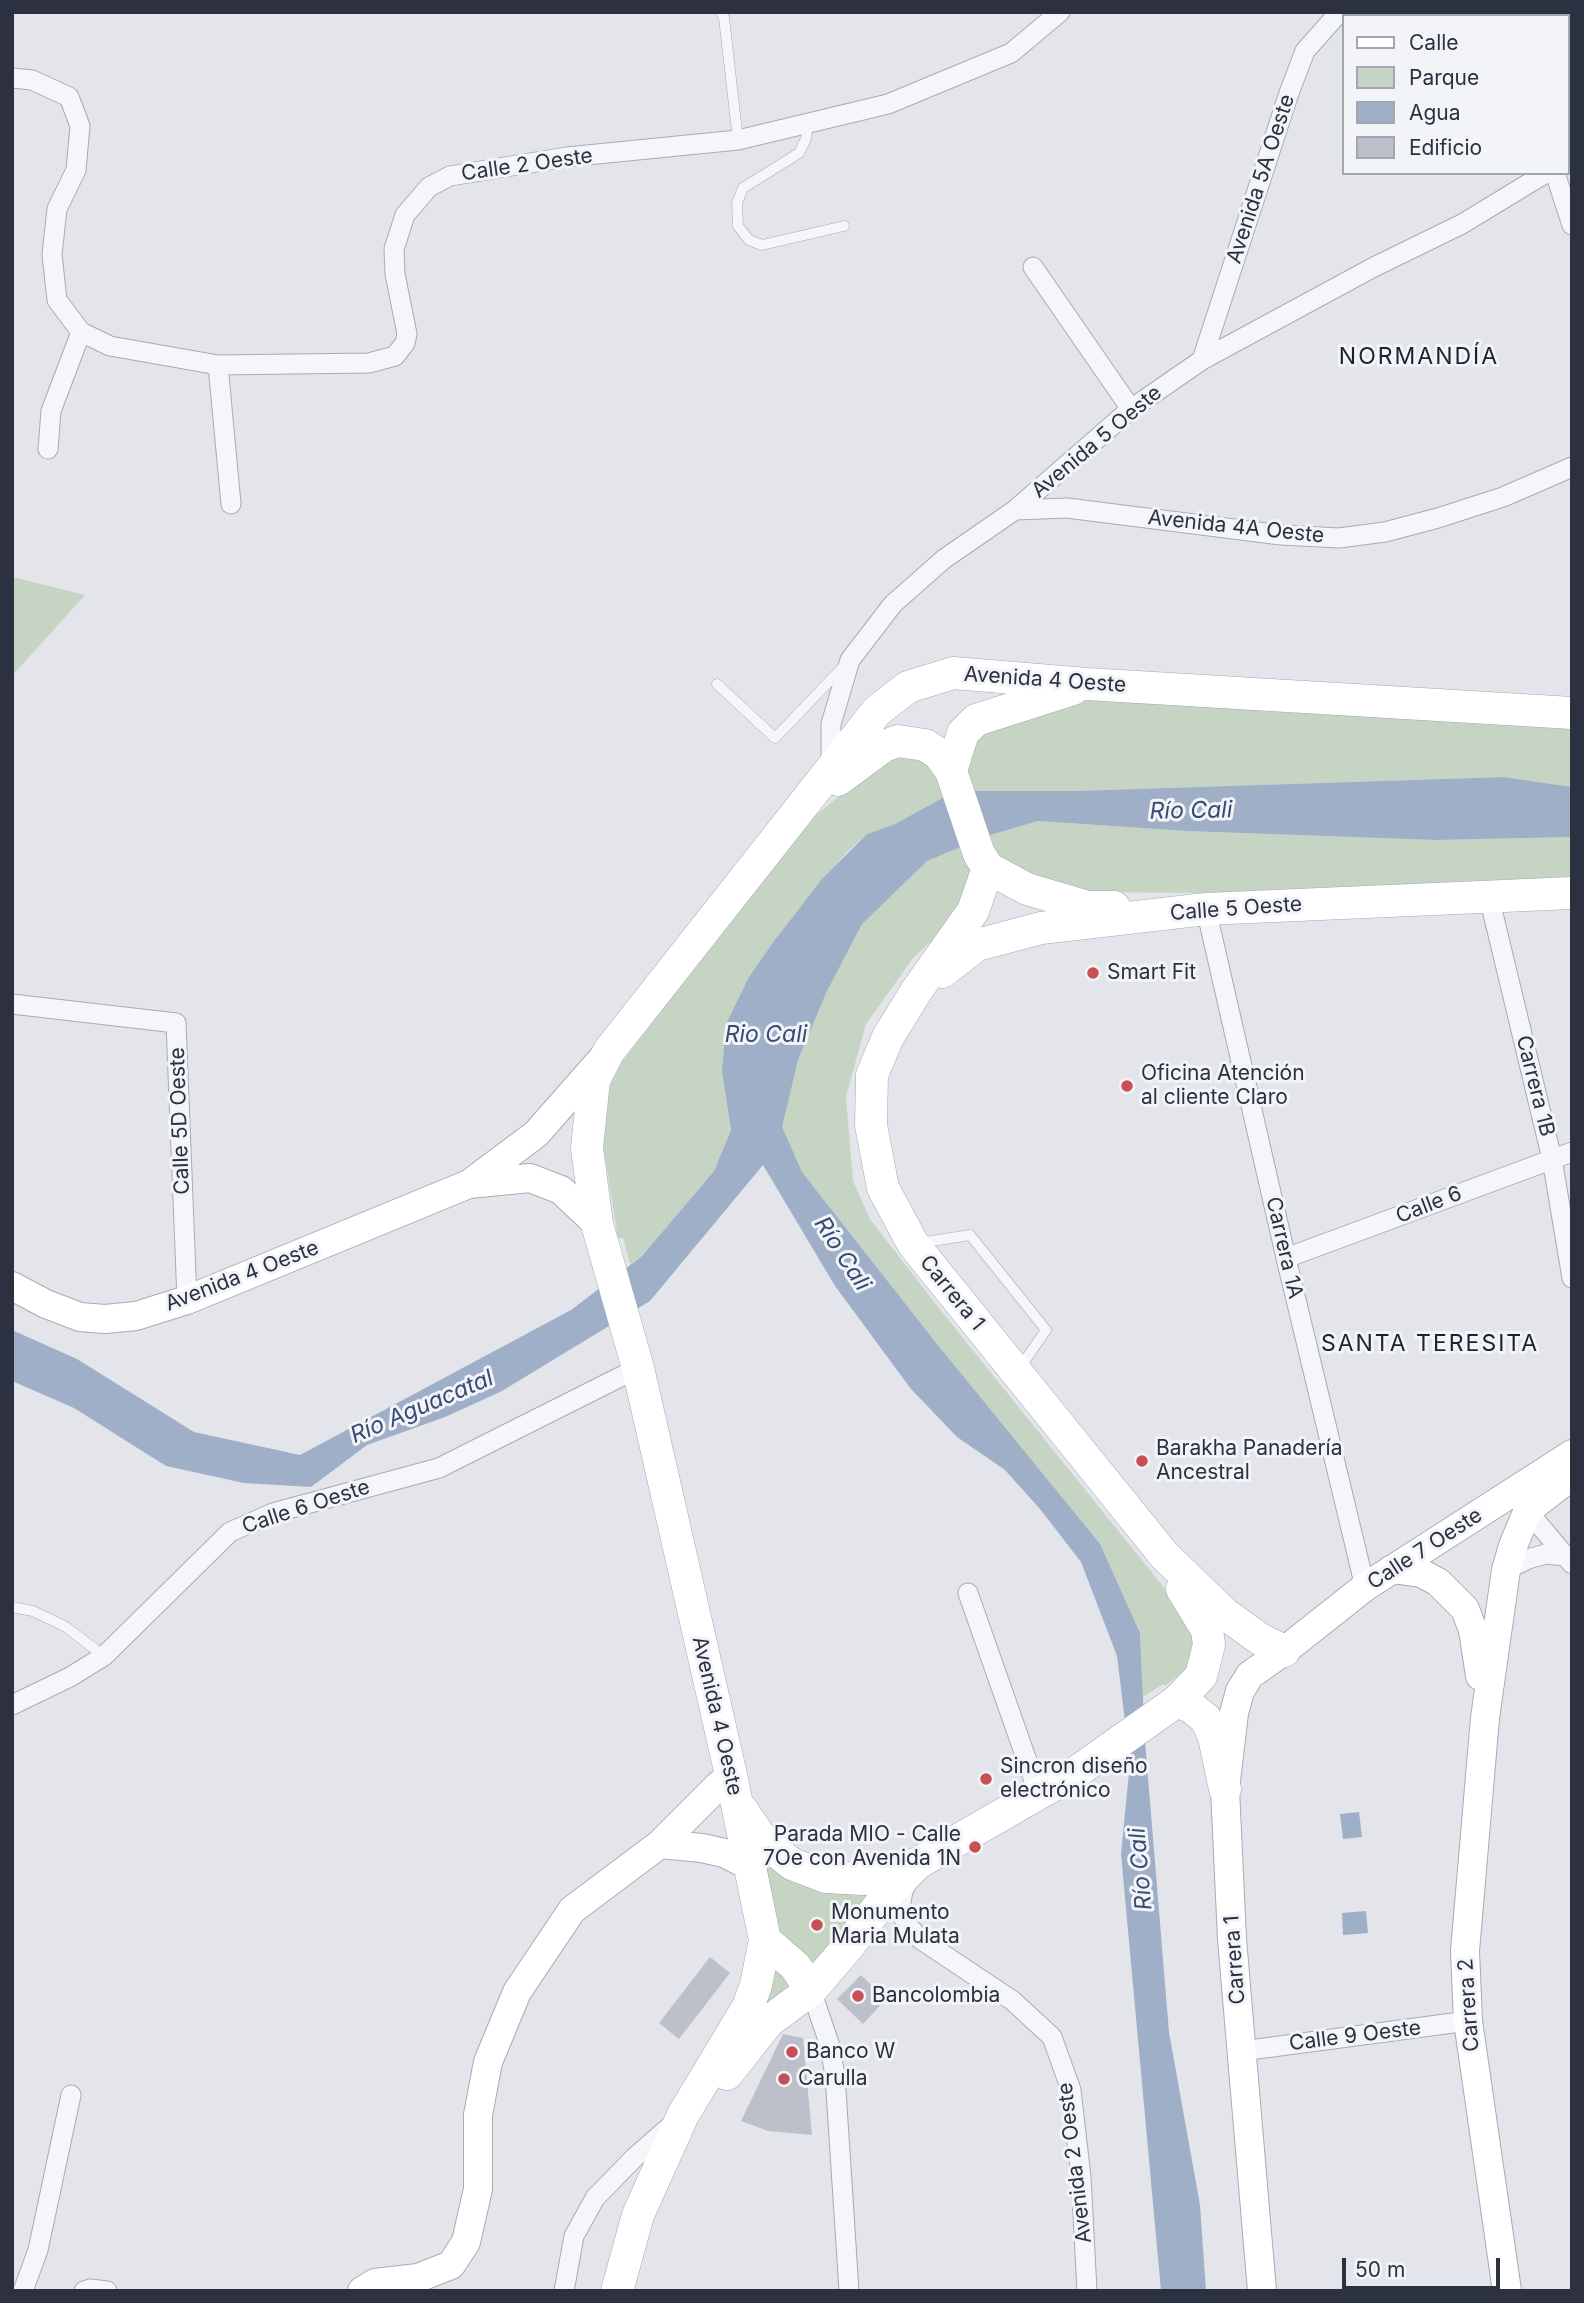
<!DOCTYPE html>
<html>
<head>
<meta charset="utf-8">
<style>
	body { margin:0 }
	#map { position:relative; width:1584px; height:2303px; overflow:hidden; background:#e3e5ea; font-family:Inter,sans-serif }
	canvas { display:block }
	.frame { position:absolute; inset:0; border:14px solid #2b3141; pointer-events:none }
	.legend { position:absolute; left:1342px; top:14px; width:228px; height:161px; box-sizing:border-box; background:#f2f4f7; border:2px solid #a2a6ae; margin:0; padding:9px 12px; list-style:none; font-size:21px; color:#2b3141 }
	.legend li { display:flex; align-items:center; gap:14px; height:35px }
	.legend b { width:35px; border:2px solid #a2a6ae }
	.scale { position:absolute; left:1342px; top:2258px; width:158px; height:32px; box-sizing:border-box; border:4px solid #2b3141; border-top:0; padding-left:9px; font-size:21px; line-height:24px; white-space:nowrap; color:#2b3141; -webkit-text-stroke:5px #f2f4f7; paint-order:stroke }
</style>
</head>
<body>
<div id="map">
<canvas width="1584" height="2303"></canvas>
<div class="frame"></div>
<ul class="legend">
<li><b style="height:9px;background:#fff"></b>Calle</li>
<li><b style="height:19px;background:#c6d4c4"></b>Parque</li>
<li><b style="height:19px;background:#a0afc8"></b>Agua</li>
<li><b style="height:19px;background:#bdc0ca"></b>Edificio</li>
</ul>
<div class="scale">50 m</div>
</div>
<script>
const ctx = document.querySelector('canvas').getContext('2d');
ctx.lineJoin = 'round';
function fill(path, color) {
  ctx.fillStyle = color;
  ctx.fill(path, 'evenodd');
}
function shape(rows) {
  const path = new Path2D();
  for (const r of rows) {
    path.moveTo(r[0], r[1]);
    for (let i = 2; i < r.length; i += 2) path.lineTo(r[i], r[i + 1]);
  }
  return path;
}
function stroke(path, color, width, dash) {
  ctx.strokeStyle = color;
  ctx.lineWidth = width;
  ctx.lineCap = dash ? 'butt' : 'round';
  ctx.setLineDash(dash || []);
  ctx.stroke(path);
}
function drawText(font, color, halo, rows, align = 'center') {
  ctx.font = font + ' Inter,sans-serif';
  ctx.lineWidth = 6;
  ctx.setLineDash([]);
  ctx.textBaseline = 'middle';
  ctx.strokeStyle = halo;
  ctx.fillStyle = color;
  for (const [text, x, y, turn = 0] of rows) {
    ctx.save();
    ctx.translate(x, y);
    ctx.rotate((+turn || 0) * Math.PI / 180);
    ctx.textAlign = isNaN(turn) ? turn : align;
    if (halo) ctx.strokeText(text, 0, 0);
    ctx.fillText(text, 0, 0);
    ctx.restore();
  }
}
const green = shape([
	[12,577,85,595,12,676],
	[1090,700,1572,729,1572,787,1504,777,1074,791,970,791,961,772,982,726],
	[903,754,919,757,941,777,944,797,895,824,867,834,848,851,799,908,749,977,722,1072,731,1130,714,1171,642,1256,630,1264,623,1238,618,1238,603,1144,610,1086,622,1062,810,820,876,766],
	[1038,821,1186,831,1436,840,1572,837,1572,879,1202,893,1094,892,1035,877,996,863,987,836],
	[963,846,974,876,955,920,913,958,866,1024,846,1097,853,1181,870,1219,938,1307,1186,1615,1193,1640,1193,1655,1185,1670,1165,1686,1163,1684,1143,1697,1140,1633,941,1349,802,1172,781,1127,798,1060,827,991,862,923,926,861],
	[731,1775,792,1864,918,1863,683,2115,756,1985]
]);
const water = shape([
	[1504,777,1572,787,1572,837,1436,840,1186,831,1038,821,987,836,927,861,862,924,827,991,798,1060,782,1127,802,1172,941,1349,1100,1544,1140,1633,1145,1741,1169,2032,1200,2205,1206,2291,1161,2291,1121,1854,1130,1762,1117,1656,1081,1562,1040,1509,1005,1470,957,1437,911,1389,835,1286,763,1165,650,1301,502,1391,445,1417,367,1445,311,1487,244,1483,166,1466,74,1408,12,1381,12,1330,77,1359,194,1432,300,1455,571,1310,642,1256,714,1171,731,1130,722,1072,726,1024,749,977,774,941,822,879,867,834,895,824,944,797,970,791,1074,791],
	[1359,1812,1362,1837,1343,1839,1340,1814],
	[1366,1911,1368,1933,1343,1935,1342,1913]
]);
const building = shape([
	[710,1957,730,1973,679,2039,659,2023],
	[861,1975,886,1999,863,2024,837,1999],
	[783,2034,803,2038,812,2135,768,2131,741,2121]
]);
const lane = shape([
	[721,12,724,18,738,140],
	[808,123,806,139,799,153,743,188,737,203,738,226,749,240,762,245,844,226],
	[717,684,775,738,844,666],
	[919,1243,970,1235,1046,1330,1019,1369],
	[12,1607,33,1611,66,1627,104,1656]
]);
const street = shape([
	[1504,12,1505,16],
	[12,78,32,80,69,97,80,126,76,170,57,209,52,255,57,300,81,332,110,346,218,365,369,363,395,356,405,343,407,334,395,274,394,249,405,215,429,187,450,176,567,157,738,140,888,104,1011,53,1060,12],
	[1568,157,1572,154],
	[1555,173,1572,225],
	[1033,267,1131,409],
	[1202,360,1289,93,1305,51,1336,16,1342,12],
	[218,365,231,504],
	[48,449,51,411,81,332],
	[1015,510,1067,508,1281,535,1339,538,1385,532,1438,518,1503,497,1572,467],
	[831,768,831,724,850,660,893,604,944,559,1015,510,1131,409,1202,360,1374,267,1462,224,1546,173],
	[1489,897,1552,1159,1572,1278],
	[1206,909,1286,1258,1365,1587],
	[12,1004,176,1023,187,1300],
	[1286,1258,1572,1152],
	[1521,1503,1572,1564],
	[1506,1570,1528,1559,1546,1554,1565,1556],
	[968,1593,1038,1792],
	[12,1705,70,1677,104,1656,230,1532,273,1513,439,1468,638,1368],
	[908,1881,903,1891,900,1908,905,1922,920,1939,1013,2001,1052,2037,1071,2090,1081,2177,1087,2291],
	[811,1990,829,2043,835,2075,849,2291],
	[1242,2051,1468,2021],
	[23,2291,38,2250,71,2095],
	[84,2291,90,2289,107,2291],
	[564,2291,574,2236,595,2198,635,2157,674,2123]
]);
const secondary = shape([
	[469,1184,530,1178,561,1190,597,1224],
	[12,1286,46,1304,80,1317,105,1319,136,1316,187,1300,469,1184,536,1134,602,1059],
	[1392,1569,1421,1573,1438,1582,1465,1609,1473,1630,1480,1676],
	[660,1844,702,1848,724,1853,748,1865],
	[362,2291,375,2283,418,2278,451,2265,466,2242,478,2189,478,2115,488,2062,517,1992,572,1910,660,1844,718,1786,731,1775],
	[1262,2291,1232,1939,1225,1789,1234,1713,1240,1691,1250,1675,1284,1651,1365,1587,1572,1454],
	[1507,2291,1468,2021,1465,1951,1485,1718,1506,1570,1513,1546,1528,1510,1572,1476]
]);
const primary = shape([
	[951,771,963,733,976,720,1073,689],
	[838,780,884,746,898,741,925,745,939,754,951,771,979,854,988,868,1027,889,1088,907,1114,907],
	[988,868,973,911,917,990,888,1037,872,1075,871,1125,883,1188,913,1244,1164,1555,1225,1614,1260,1639,1284,1651],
	[942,972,977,945,1041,928,1206,909,1572,893],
	[1177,1701,1191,1707,1206,1719,1214,1737,1225,1789],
	[742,1810,763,1841,792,1864,826,1877,863,1879,889,1874,918,1863,1078,1771,1177,1701,1201,1676,1209,1645,1207,1630,1182,1589],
	[765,1940,795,1966,811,1990],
	[727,2074,768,2022,811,1990,847,1948,891,1890,914,1867],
	[617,2291,638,2215,683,2115,748,2007,756,1985,765,1940,731,1775,638,1368,597,1224,587,1148,594,1080,609,1051,877,711,908,687,953,673,1087,684,1572,713]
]);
const markers = [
	[1093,973,7,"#c84f54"],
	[1127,1086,7,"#c84f54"],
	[1142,1461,7,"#c84f54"],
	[986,1779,7,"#c84f54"],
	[975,1847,7,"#c84f54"],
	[817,1925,7,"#c84f54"],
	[858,1996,7,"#c84f54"],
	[792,2052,7,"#c84f54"],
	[784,2079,7,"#c84f54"]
];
const streetNames = [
	["Calle 2 Oeste",527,165,-8],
	["Avenida 5A Oeste",1261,179,-72],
	["Avenida 5 Oeste",1097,442,-40],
	["Avenida 4A Oeste",1236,527,6],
	["Avenida 4 Oeste",1045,680,4],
	["Calle 5 Oeste",1236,909,-4],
	["Carrera 1B",1535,1086,76],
	["Calle 5D Oeste",180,1121,-92],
	["Calle 6",1429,1205,-21],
	["Carrera 1A",1284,1248,77],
	["Avenida 4 Oeste",242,1276,-21],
	["Carrera 1",952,1293,51],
	["Calle 6 Oeste",306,1507,-18],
	["Calle 7 Oeste",1425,1549,-33],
	["Avenida 4 Oeste",717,1716,77],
	["Carrera 1",1235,1960,-94],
	["Carrera 2",1469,2005,-94],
	["Calle 9 Oeste",1355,2036,-7],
	["Avenida 2 Oeste",1075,2163,-97]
];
const poiNames = [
	["Smart Fit",1107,973],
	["Oficina Atención",1141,1074],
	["al cliente Claro",1141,1098],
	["Barakha Panadería",1156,1449],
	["Ancestral",1156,1473],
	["Sincron diseño",1000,1767],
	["electrónico",1000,1791],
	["Parada MIO - Calle",961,1835,"right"],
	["7Oe con Avenida 1N",961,1859,"right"],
	["Monumento",831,1913],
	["Maria Mulata",831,1937],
	["Bancolombia",872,1996],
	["Banco W",806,2052],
	["Carulla",798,2079]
];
const neighbourhoodNames = [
	["NORMANDÍA",1419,357],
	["SANTA TERESITA",1430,1344]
];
const waterNames = [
	["Río Cali",1191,811,-1],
	["Rio Cali",766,1035],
	["Río Cali",842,1254,57],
	["Río Aguacatal",422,1407,-23],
	["Río Cali",1141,1869,-95]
];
fill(green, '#c6d4c4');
fill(water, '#a0afc8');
fill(building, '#bdc0ca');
stroke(lane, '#a8abb4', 11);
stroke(street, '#a8abb4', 21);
stroke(secondary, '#a8abb4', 30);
stroke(primary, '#a2a8b5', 33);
stroke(lane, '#f5f6f9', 10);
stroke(street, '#f5f6f9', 19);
stroke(secondary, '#fff', 28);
stroke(primary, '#fff', 32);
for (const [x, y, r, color] of markers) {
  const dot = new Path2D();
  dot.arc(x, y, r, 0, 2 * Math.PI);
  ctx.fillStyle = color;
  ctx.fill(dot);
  stroke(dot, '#f2f4f7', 2.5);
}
drawText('21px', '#2b3141', '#f2f4f7', streetNames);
drawText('21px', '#2b3141', '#f2f4f7', poiNames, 'left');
ctx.letterSpacing = '2px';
drawText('23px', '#1d2232', '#f2f4f7', neighbourhoodNames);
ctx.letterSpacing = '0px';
drawText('italic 23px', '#374c74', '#f2f4f7', waterNames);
</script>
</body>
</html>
